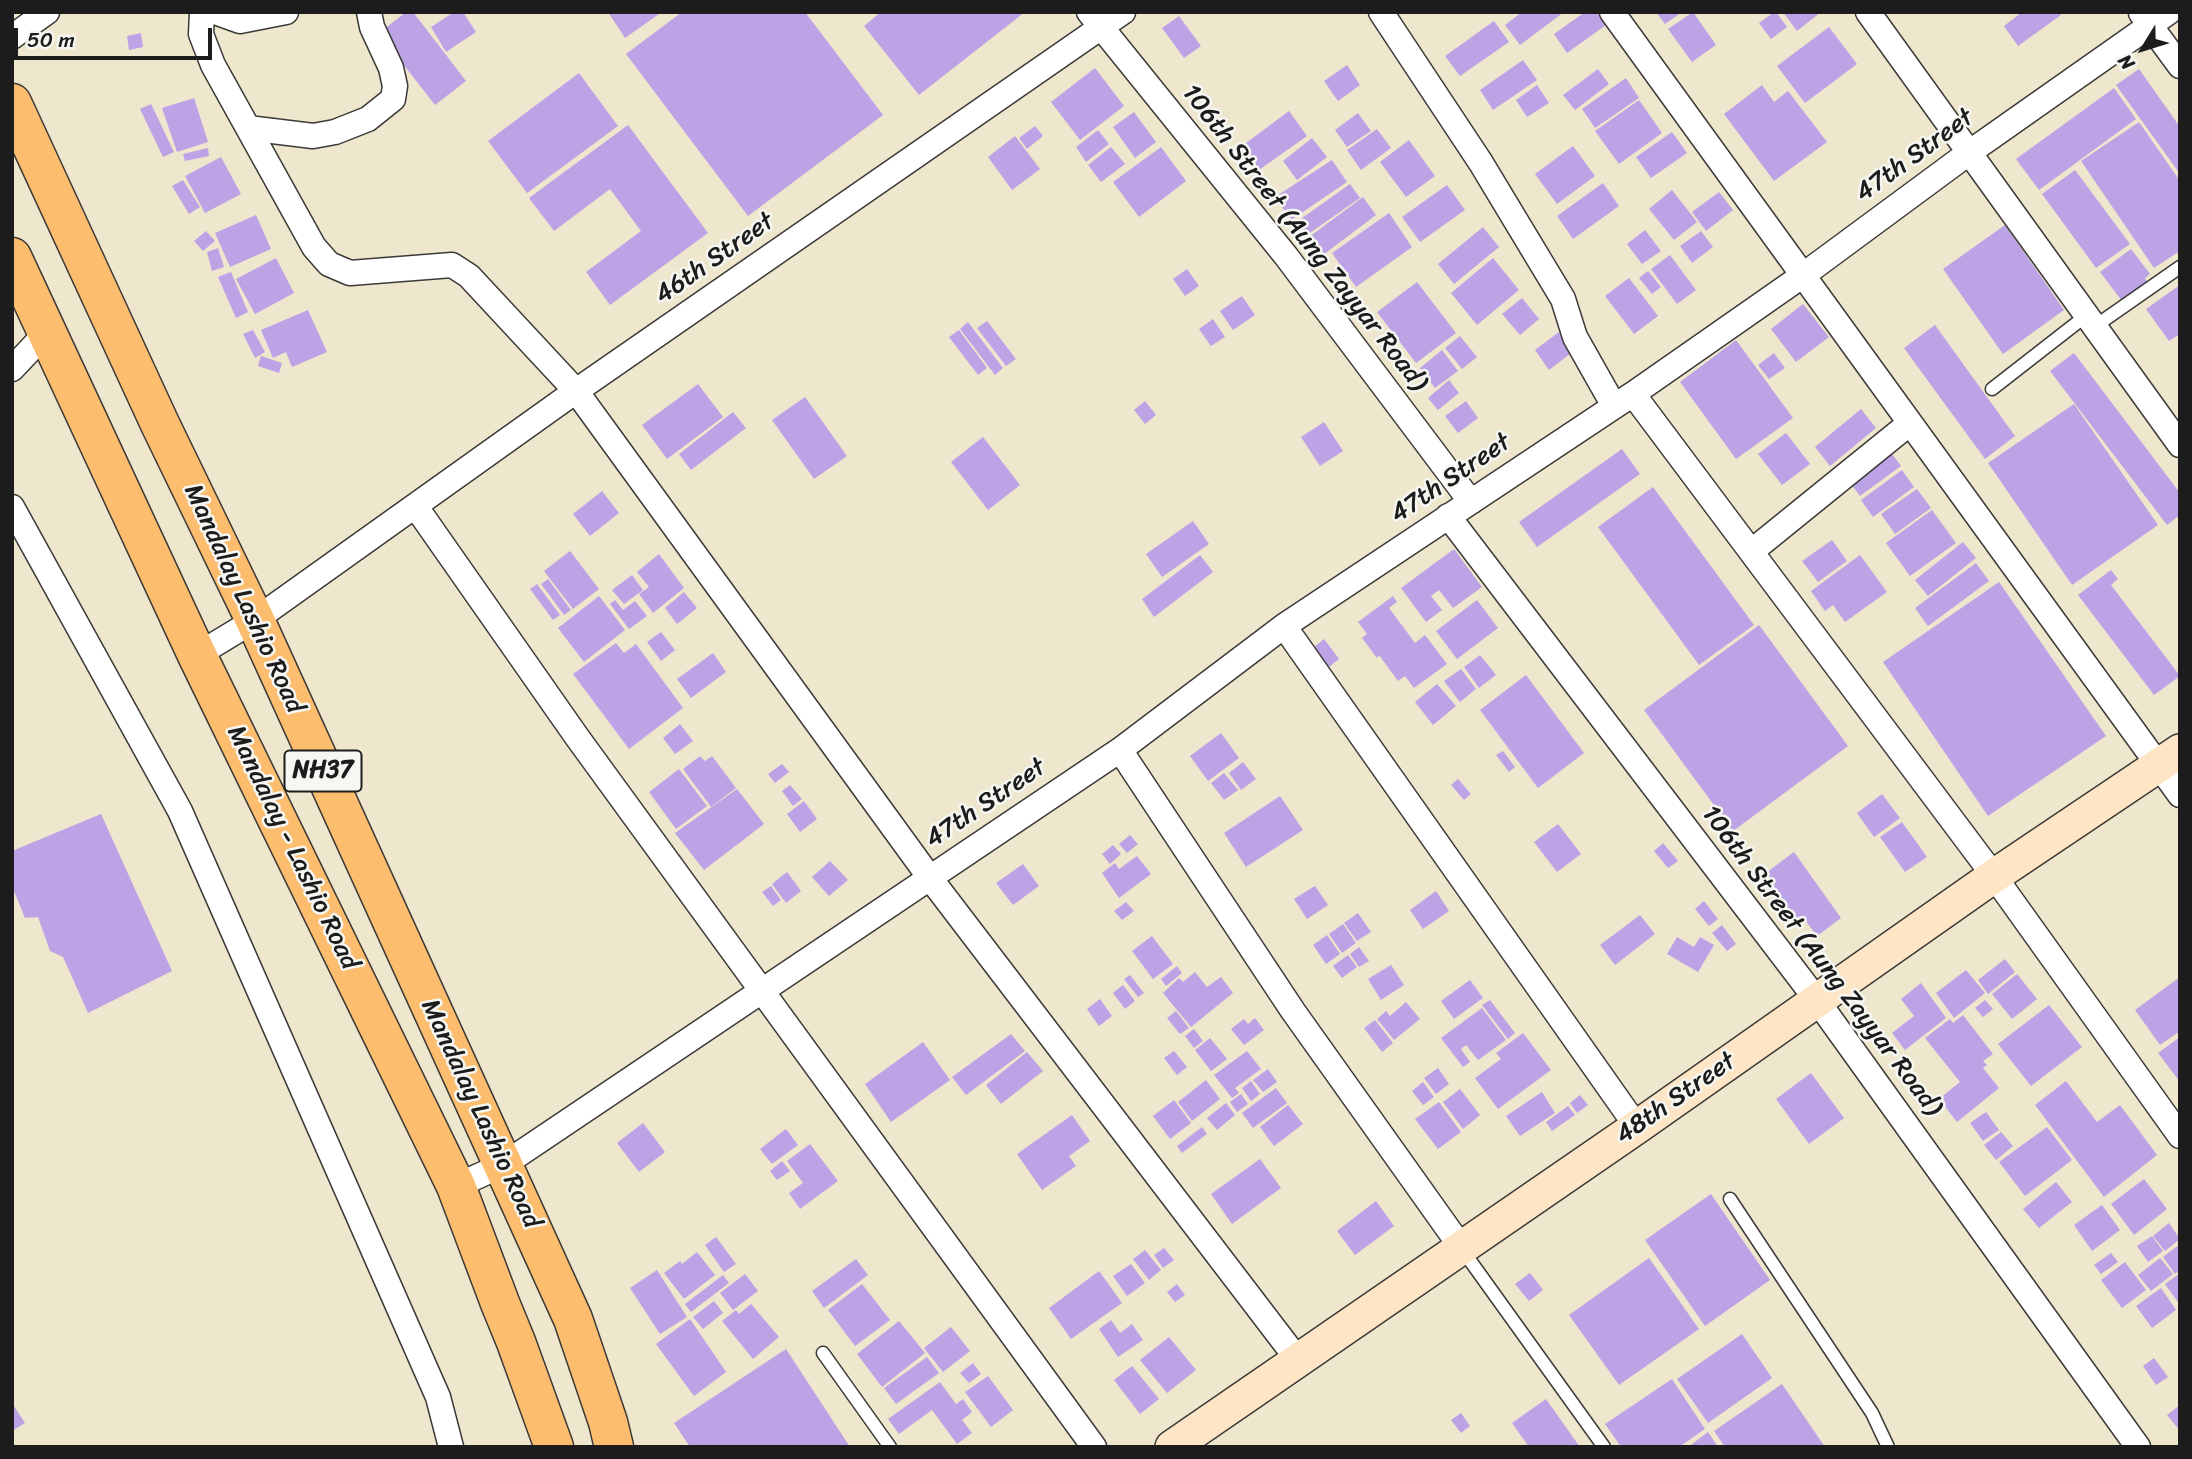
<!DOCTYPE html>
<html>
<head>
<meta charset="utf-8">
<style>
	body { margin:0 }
	#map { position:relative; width:2192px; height:1459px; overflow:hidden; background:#eee7cd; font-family:Sriracha,sans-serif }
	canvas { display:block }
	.frame { position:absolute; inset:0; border:14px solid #1c1c1c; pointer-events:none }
	.north { position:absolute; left:2108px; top:14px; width:70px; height:70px; -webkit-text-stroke:5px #f6f6f2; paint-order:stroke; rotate:232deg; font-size:19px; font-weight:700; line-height:28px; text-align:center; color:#1c1c1c }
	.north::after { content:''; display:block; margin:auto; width:24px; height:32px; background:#1c1c1c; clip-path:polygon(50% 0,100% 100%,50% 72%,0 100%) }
	.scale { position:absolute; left:14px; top:28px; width:198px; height:32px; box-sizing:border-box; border:4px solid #1c1c1c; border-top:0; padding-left:9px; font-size:21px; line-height:24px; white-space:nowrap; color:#1c1c1c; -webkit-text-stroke:5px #f6f6f2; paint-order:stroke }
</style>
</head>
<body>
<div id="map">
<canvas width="2192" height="1459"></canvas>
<div class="frame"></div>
<div class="north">N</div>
<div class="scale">50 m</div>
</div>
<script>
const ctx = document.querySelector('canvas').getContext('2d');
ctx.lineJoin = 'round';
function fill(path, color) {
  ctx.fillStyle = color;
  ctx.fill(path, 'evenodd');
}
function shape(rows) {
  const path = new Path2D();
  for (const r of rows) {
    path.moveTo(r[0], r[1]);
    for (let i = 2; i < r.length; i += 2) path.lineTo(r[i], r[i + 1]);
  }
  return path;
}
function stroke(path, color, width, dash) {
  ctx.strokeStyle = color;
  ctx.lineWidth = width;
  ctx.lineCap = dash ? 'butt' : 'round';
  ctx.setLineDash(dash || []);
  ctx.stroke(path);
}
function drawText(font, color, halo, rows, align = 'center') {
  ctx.font = font + ' Sriracha,sans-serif';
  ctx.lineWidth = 5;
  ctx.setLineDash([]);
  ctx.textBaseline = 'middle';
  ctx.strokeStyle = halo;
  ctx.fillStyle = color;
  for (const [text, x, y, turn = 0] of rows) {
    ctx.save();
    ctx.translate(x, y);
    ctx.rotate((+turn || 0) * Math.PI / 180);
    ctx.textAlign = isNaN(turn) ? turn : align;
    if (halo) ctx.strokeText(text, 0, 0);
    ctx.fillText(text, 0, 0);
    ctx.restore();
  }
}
const building = shape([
	[406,12,413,12,466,81,435,105,379,33],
	[454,12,463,12,476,32,446,52,431,27],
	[608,12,662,12,625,38],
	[682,12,805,12,883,115,748,216,626,54],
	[881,12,1025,12,919,95,864,26],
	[1522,12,1564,12,1520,45,1505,25],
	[1585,12,1597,12,1606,25,1567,53,1554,34],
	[1656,12,1682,12,1665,24],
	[1693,12,1716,45,1692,62,1668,29],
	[1774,12,1776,12,1787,27,1771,39,1759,23],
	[1783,12,1821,12,1797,31],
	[2022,12,2059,12,2061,15,2018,46,2004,26],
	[1179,16,1201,46,1184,58,1162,28],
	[1494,21,1509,42,1460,76,1445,56],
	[1829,27,1857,64,1805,103,1777,66],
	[141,33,143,47,129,50,127,36],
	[1523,60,1537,80,1493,110,1480,90],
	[1347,65,1360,85,1338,101,1324,81],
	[1095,68,1124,106,1080,140,1051,102],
	[1598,69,1609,84,1575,110,1563,95],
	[2139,69,2180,127,2180,174,2116,85],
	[579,73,618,126,527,193,488,141],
	[1626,78,1639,98,1595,128,1582,109],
	[1537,85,1549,103,1527,117,1516,100],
	[1762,85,1774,102,1788,91,1827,142,1774,181,1724,114],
	[2114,88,2136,119,2039,190,2016,159],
	[194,98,208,142,177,152,162,108],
	[1639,100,1662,133,1619,164,1595,131],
	[151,104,174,152,163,157,140,109],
	[1289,111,1307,136,1259,170,1242,146],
	[1134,112,1156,142,1135,158,1113,127],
	[1358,113,1371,131,1347,147,1335,130],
	[2139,122,2180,181,2180,251,2154,268,2081,161],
	[628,125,708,233,610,305,586,272,641,231,610,189,554,231,529,198],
	[1035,126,1043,136,1027,149,1019,138],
	[1377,129,1391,148,1361,170,1347,150],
	[1098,130,1109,144,1086,162,1076,147],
	[1672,132,1687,153,1651,178,1636,157],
	[1015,136,1040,169,1012,190,988,157],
	[1312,138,1327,157,1297,180,1283,161],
	[1409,140,1435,176,1406,197,1380,162],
	[1573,146,1595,176,1557,204,1535,174],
	[1111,147,1125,164,1101,182,1088,165],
	[1161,147,1186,181,1139,217,1113,182],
	[208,148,209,156,185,161,183,154],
	[221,157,241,194,205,213,185,176],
	[1332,160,1347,182,1291,220,1275,197],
	[2075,170,2130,244,2096,268,2042,194],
	[183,180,200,207,189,214,172,186],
	[1603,183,1619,206,1573,239,1557,216],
	[1350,184,1360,198,1304,237,1295,223],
	[1447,185,1465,210,1420,242,1402,217],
	[1672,190,1697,222,1674,240,1649,209],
	[1719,192,1733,210,1706,231,1692,212],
	[1363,197,1376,215,1319,258,1305,240],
	[1389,213,1412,247,1356,287,1332,253],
	[256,215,271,249,230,267,215,233],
	[2005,225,2064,310,2003,354,1943,269],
	[1483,227,1499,247,1454,284,1438,264],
	[1645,230,1661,251,1642,264,1627,244],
	[206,231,215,241,203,251,194,241],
	[1701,231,1713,247,1692,263,1680,246],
	[218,248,224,267,212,271,207,252],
	[2131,249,2150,274,2145,278,2147,282,2122,301,2100,272],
	[1670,255,1696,290,1677,304,1651,269],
	[276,258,294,293,255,314,236,279],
	[1493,258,1519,290,1477,325,1451,293],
	[1187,269,1199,286,1185,296,1173,279],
	[1648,271,1661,287,1652,294,1639,278],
	[231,272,248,312,236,318,218,277],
	[1629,278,1658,316,1634,334,1605,296],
	[1417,282,1456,333,1416,363,1377,312],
	[2180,285,2180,334,2169,341,2146,309],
	[1242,296,1255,315,1233,330,1220,311],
	[1522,298,1539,319,1520,335,1502,314],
	[1803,304,1829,337,1796,362,1771,329],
	[308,310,327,352,292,367,286,352,273,358,261,330],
	[1213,319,1225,337,1211,346,1199,329],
	[987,321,1016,359,1006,366,977,328],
	[968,322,1003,368,995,375,960,329],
	[1935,325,2015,436,1985,459,1904,348],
	[253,330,265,352,255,358,243,334],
	[959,330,987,368,978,375,949,337],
	[1559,332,1574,351,1549,370,1535,350],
	[1460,336,1477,357,1462,369,1445,348],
	[1736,340,1793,418,1736,459,1680,382],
	[1442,350,1458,371,1435,388,1420,368],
	[1774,353,1785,368,1769,379,1758,365],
	[2074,353,2180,493,2180,515,2167,525,2050,371],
	[261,356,282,363,279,373,258,366],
	[1449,380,1459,393,1438,410,1428,398],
	[698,384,723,417,667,459,642,425],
	[805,397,847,456,814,479,772,420],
	[1145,401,1156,415,1145,424,1134,410],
	[1466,401,1478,418,1458,433,1445,416],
	[2074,404,2158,525,2072,585,1988,463],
	[1861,409,1876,428,1830,466,1815,447],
	[733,412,746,428,691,470,679,454],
	[1324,422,1343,451,1320,466,1301,437],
	[1786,433,1810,464,1782,485,1758,454],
	[983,437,1020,485,988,510,951,462],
	[1887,447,1901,466,1860,496,1845,476],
	[1622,449,1640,474,1537,547,1519,522],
	[1902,470,1914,487,1873,517,1861,500],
	[1653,487,1754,625,1699,665,1598,527],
	[1917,489,1931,508,1895,534,1881,514],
	[602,491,619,513,590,536,573,514],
	[1932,510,1956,543,1910,576,1886,543],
	[1193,521,1209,544,1162,577,1146,554],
	[1832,540,1847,561,1818,582,1802,561],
	[1963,542,1976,558,1928,596,1915,580],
	[1454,549,1482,587,1453,608,1439,590,1431,596,1442,610,1426,622,1401,588],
	[570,551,599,589,573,609,544,571],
	[659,554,684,588,653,613,639,594,649,587,637,572],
	[1200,555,1213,572,1154,617,1142,599],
	[1860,555,1887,592,1845,622,1833,605,1825,611,1811,591],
	[1976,563,1989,581,1928,626,1915,608],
	[2111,570,2118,579,2111,585,2180,676,2154,695,2078,595],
	[632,575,643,590,624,604,612,590],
	[548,579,571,610,564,615,541,584],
	[1999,582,2106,736,1988,816,1883,662],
	[537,584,560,615,553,620,530,589],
	[684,592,697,608,677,624,665,608],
	[599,596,625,630,584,662,558,628],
	[1393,596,1397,602,1389,608,1415,643,1425,635,1447,664,1414,688,1405,676,1398,681,1379,655,1377,658,1362,638,1367,634,1358,622],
	[615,600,623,610,635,601,647,616,629,629,610,604],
	[1477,600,1498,628,1457,659,1436,631],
	[1759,625,1848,746,1733,831,1644,710],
	[661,632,675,650,661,661,647,642],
	[1324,639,1339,659,1329,667,1314,647],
	[616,643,624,653,636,644,683,708,629,749,573,674],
	[713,653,726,672,691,698,677,679],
	[1480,655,1496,675,1479,688,1464,667],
	[1461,669,1476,689,1460,702,1444,681],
	[1526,675,1584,753,1538,788,1480,710],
	[1437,684,1456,706,1433,725,1415,702],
	[680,724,693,741,675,754,663,738],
	[1221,733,1239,758,1208,781,1190,756],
	[1503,751,1515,767,1509,772,1496,755],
	[700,756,705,761,712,756,736,788,711,807,683,769],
	[1243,762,1256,779,1241,790,1229,773],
	[782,764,789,772,775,783,768,774],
	[679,769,707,806,676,829,649,792],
	[1224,773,1238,790,1224,800,1211,783],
	[1458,779,1471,794,1464,800,1451,785],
	[790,785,802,799,793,806,782,791],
	[737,789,764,824,704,870,675,833],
	[1882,794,1900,818,1874,837,1857,813],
	[1280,796,1303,830,1246,867,1224,833],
	[804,801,817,819,800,832,787,814],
	[101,814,172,971,88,1013,63,957,50,951,38,917,25,918,12,886,12,851],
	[1902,822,1927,857,1905,872,1880,837],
	[1558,824,1581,854,1557,872,1534,842],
	[1130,835,1138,844,1127,853,1119,844],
	[1663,843,1678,861,1668,868,1654,851],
	[1113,845,1121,854,1110,864,1102,854],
	[1794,852,1841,918,1817,936,1802,916,1796,920,1763,875],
	[1137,856,1151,874,1119,898,1102,873,1115,863,1119,869],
	[830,861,848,880,829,896,812,877],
	[1023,864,1039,886,1013,905,996,883],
	[787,872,801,891,786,903,772,884],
	[771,886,781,900,773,906,762,892],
	[1315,886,1328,905,1307,919,1294,899],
	[1436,891,1449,911,1423,929,1410,910],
	[1704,901,1718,919,1709,926,1695,909],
	[1126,902,1134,911,1122,920,1114,911],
	[1358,913,1371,932,1357,941,1344,923],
	[1640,915,1655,934,1615,965,1600,945],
	[1343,924,1356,943,1342,953,1329,934],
	[1722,925,1736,944,1727,951,1712,933],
	[1327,935,1340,954,1326,964,1313,945],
	[1152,936,1173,964,1153,979,1132,951],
	[1677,937,1694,947,1700,937,1714,945,1698,972,1667,954],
	[1359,947,1369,961,1359,967,1350,954],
	[1348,955,1357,967,1342,978,1333,966],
	[2005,959,2015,972,1988,994,1978,980],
	[1391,965,1404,985,1381,1000,1368,979],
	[1177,966,1182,973,1166,986,1161,979],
	[1966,970,1985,993,1954,1018,1936,993],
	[1195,972,1207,987,1221,977,1233,993,1191,1027,1163,993,1179,978,1183,982],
	[2017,974,2037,999,2012,1019,1992,994],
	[1130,975,1144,993,1138,997,1124,979],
	[2180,977,2180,1031,2160,1045,2135,1010],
	[1470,980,1483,998,1454,1019,1441,1001],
	[1921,983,1946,1018,1905,1050,1892,1033,1914,1016,1901,999],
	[1123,985,1135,1001,1125,1009,1113,993],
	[1100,999,1112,1016,1099,1026,1087,1009],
	[1490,1000,1515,1033,1508,1039,1482,1005],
	[1985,1000,1993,1009,1983,1017,1975,1008],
	[1406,1002,1420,1019,1394,1040,1377,1019,1386,1011,1390,1016],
	[2049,1005,2082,1047,2031,1086,1998,1044],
	[1482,1008,1506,1040,1478,1060,1466,1045,1461,1049,1470,1062,1463,1067,1441,1038],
	[1176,1011,1189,1028,1180,1034,1167,1018],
	[1963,1015,1993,1054,1983,1061,1987,1065,1983,1068,1999,1088,1957,1122,1939,1099,1960,1082,1925,1038,1950,1019,1953,1023],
	[1255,1018,1264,1030,1244,1045,1231,1029,1244,1019,1248,1024],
	[1375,1020,1393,1043,1382,1052,1364,1028],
	[1194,1029,1203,1041,1194,1048,1185,1036],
	[1523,1033,1551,1070,1498,1109,1475,1078,1501,1059,1496,1053],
	[1011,1034,1025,1051,966,1095,952,1077],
	[2180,1037,2180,1082,2158,1053],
	[1210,1038,1227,1059,1211,1071,1195,1050],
	[923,1042,950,1080,891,1122,865,1084],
	[1174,1051,1187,1067,1177,1075,1164,1058],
	[1247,1051,1261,1069,1235,1088,1239,1093,1232,1098,1214,1075],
	[1027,1052,1043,1071,1001,1104,986,1085],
	[1438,1068,1449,1084,1436,1094,1424,1078],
	[1268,1069,1277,1082,1263,1092,1253,1080],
	[1811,1073,1844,1118,1809,1144,1776,1099],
	[1206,1080,1220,1099,1192,1121,1178,1102],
	[1251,1081,1260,1094,1251,1101,1242,1088],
	[2066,1081,2097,1122,2120,1105,2157,1155,2104,1197,2035,1105],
	[1423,1082,1434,1097,1423,1105,1412,1091],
	[1276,1088,1287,1103,1253,1128,1242,1113],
	[1460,1089,1480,1115,1463,1129,1443,1102],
	[1542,1092,1555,1113,1520,1136,1506,1116],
	[1241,1094,1248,1104,1237,1112,1230,1102],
	[1580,1095,1588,1105,1577,1113,1570,1103],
	[1174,1100,1191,1123,1170,1139,1153,1116],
	[1439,1102,1461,1132,1438,1149,1415,1119],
	[1226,1103,1235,1115,1217,1130,1207,1118],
	[1288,1105,1303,1124,1274,1146,1260,1127],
	[1568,1106,1575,1115,1552,1131,1546,1122],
	[1986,1112,1999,1130,1983,1141,1970,1123],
	[1072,1115,1090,1141,1069,1156,1076,1166,1042,1190,1017,1154],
	[643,1123,665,1152,639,1172,617,1143],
	[1202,1127,1207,1134,1182,1153,1177,1146],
	[2047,1127,2072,1160,2025,1196,1999,1162],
	[786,1129,798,1145,772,1164,760,1149],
	[2001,1132,2013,1146,1996,1160,1984,1145],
	[810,1144,838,1181,800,1209,789,1193,803,1183,787,1161],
	[1260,1159,1281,1188,1232,1224,1211,1194],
	[782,1161,790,1171,777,1180,770,1171],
	[2144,1179,2167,1209,2134,1235,2111,1204],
	[2056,1182,2072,1202,2039,1228,2023,1209],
	[1711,1194,1770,1280,1705,1326,1645,1240],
	[1376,1201,1394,1226,1355,1255,1337,1231],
	[2102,1205,2120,1230,2092,1251,2074,1225],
	[2169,1223,2180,1239,2165,1251,2153,1236],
	[2152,1236,2163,1251,2148,1262,2137,1246],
	[716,1237,736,1264,724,1272,705,1245],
	[2180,1244,2180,1270,2175,1274,2163,1257],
	[1164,1248,1174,1260,1163,1268,1154,1255],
	[1145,1250,1161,1270,1149,1280,1133,1259],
	[697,1252,715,1275,684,1299,664,1273,680,1261,682,1264],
	[2111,1253,2118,1262,2101,1274,2094,1265],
	[1649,1258,1699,1329,1619,1385,1569,1315],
	[2160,1258,2173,1274,2151,1291,2138,1275],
	[856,1259,868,1275,824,1308,812,1291],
	[2125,1262,2146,1290,2122,1308,2101,1280],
	[1131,1264,1145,1283,1127,1296,1113,1276],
	[657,1270,687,1317,660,1334,630,1288],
	[1099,1271,1122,1303,1071,1339,1049,1308],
	[1530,1273,1543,1290,1529,1301,1515,1284],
	[2180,1273,2180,1305,2165,1284],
	[745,1274,758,1291,733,1310,720,1293],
	[723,1275,729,1283,691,1312,685,1304],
	[862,1284,890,1320,855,1346,828,1310],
	[1177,1284,1185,1295,1175,1302,1167,1292],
	[2161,1288,2176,1310,2152,1328,2136,1306],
	[714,1301,723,1313,703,1329,693,1317],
	[751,1304,779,1337,753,1359,722,1321,736,1310,739,1314],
	[690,1319,726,1372,694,1396,656,1344],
	[1111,1320,1120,1333,1132,1324,1143,1340,1118,1357,1099,1329],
	[899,1321,925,1353,882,1387,857,1354],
	[951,1327,970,1351,943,1372,924,1348],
	[1742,1334,1772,1378,1708,1423,1677,1379],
	[1169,1337,1196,1370,1167,1393,1140,1360],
	[786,1349,850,1447,690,1447,674,1423],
	[927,1357,939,1373,896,1404,884,1388],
	[2154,1358,2168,1377,2156,1385,2143,1366],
	[973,1363,981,1374,969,1383,960,1373],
	[1132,1366,1159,1399,1140,1414,1114,1380],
	[988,1376,1013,1410,991,1427,965,1392],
	[1672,1379,1705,1429,1679,1447,1621,1447,1605,1424],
	[940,1382,956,1404,963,1399,972,1412,962,1420,972,1433,957,1444,932,1410,899,1434,888,1419],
	[1782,1384,1825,1447,1725,1447,1714,1431],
	[1546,1399,1580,1447,1529,1447,1512,1423],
	[12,1403,25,1423,12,1431],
	[2180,1405,2180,1431,2167,1415],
	[1461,1413,1470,1426,1461,1433,1451,1420],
	[1708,1432,1718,1447,1688,1447]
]);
const service = shape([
	[2094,327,2180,267],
	[1992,389,2087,315],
	[1730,1199,1872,1413,1888,1447],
	[1461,1248,1604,1447],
	[823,1353,890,1447]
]);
const minor = shape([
	[202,12,201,34,213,65,314,247,329,264,350,273,452,265,469,276,576,391,930,878,1298,1360],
	[215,12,240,21,286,12],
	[1089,12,1286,256,1471,502],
	[1381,12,1481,163,1563,299,1575,337,1614,406],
	[1612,12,2180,795],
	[1868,12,2180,445],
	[2141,13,2180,66],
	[12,37,47,12],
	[248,128,313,136,335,132,368,119,393,99,395,86,391,68,372,27,369,12],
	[12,369,46,333],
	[1633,394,1994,876,2180,1136],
	[12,507,180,811,438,1397,451,1447],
	[416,507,577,737,1094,1447],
	[1448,516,1816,999,2138,1447],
	[1752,551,1910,423],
	[1284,626,1637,1127],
	[197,655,255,620,576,391,1123,12],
	[1120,750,1293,1011,1461,1247],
	[456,1186,503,1165,1120,750,1284,626,1633,394,1802,276,1970,152,2169,12]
]);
const secondary = shape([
	[1172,1447,1637,1127,1994,876,2180,751]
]);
const trunk = shape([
	[12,103,160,424,255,620,573,1319,608,1422,614,1447],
	[12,257,197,655,456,1186,500,1303,516,1342,554,1447]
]);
const shields = [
	[323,771,77]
];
const shieldNames = [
	["NH37",323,771]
];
const streetNames = [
	["47th Street",1915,156,-36],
	["106th Street (Aung Zayyar Road)",1304,238,52],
	["46th Street",715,259,-35],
	["47th Street",1451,479,-34],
	["Mandalay Lashio Road",243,599,65],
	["47th Street",986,804,-34],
	["Mandalay - Lashio Road",292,848,64],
	["106th Street (Aung Zayyar Road)",1821,961,53],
	["48th Street",1676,1099,-35],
	["Mandalay Lashio Road",480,1114,65]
];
fill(building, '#bba3e6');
stroke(service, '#3c3a37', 15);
stroke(minor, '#3c3a37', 27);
stroke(secondary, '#3c3a37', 36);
stroke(trunk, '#3c3a37', 41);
stroke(service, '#fff', 12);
stroke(minor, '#fff', 24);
stroke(secondary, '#fee5c5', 33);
stroke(trunk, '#fcbd6f', 38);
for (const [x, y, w] of shields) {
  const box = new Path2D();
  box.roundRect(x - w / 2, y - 20.5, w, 41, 5);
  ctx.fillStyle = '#f6f6f2';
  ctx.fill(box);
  stroke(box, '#1c1c1c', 2);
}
drawText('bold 24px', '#1c1c1c', null, shieldNames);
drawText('26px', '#1c1c1c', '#f6f6f2', streetNames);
</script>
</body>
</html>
